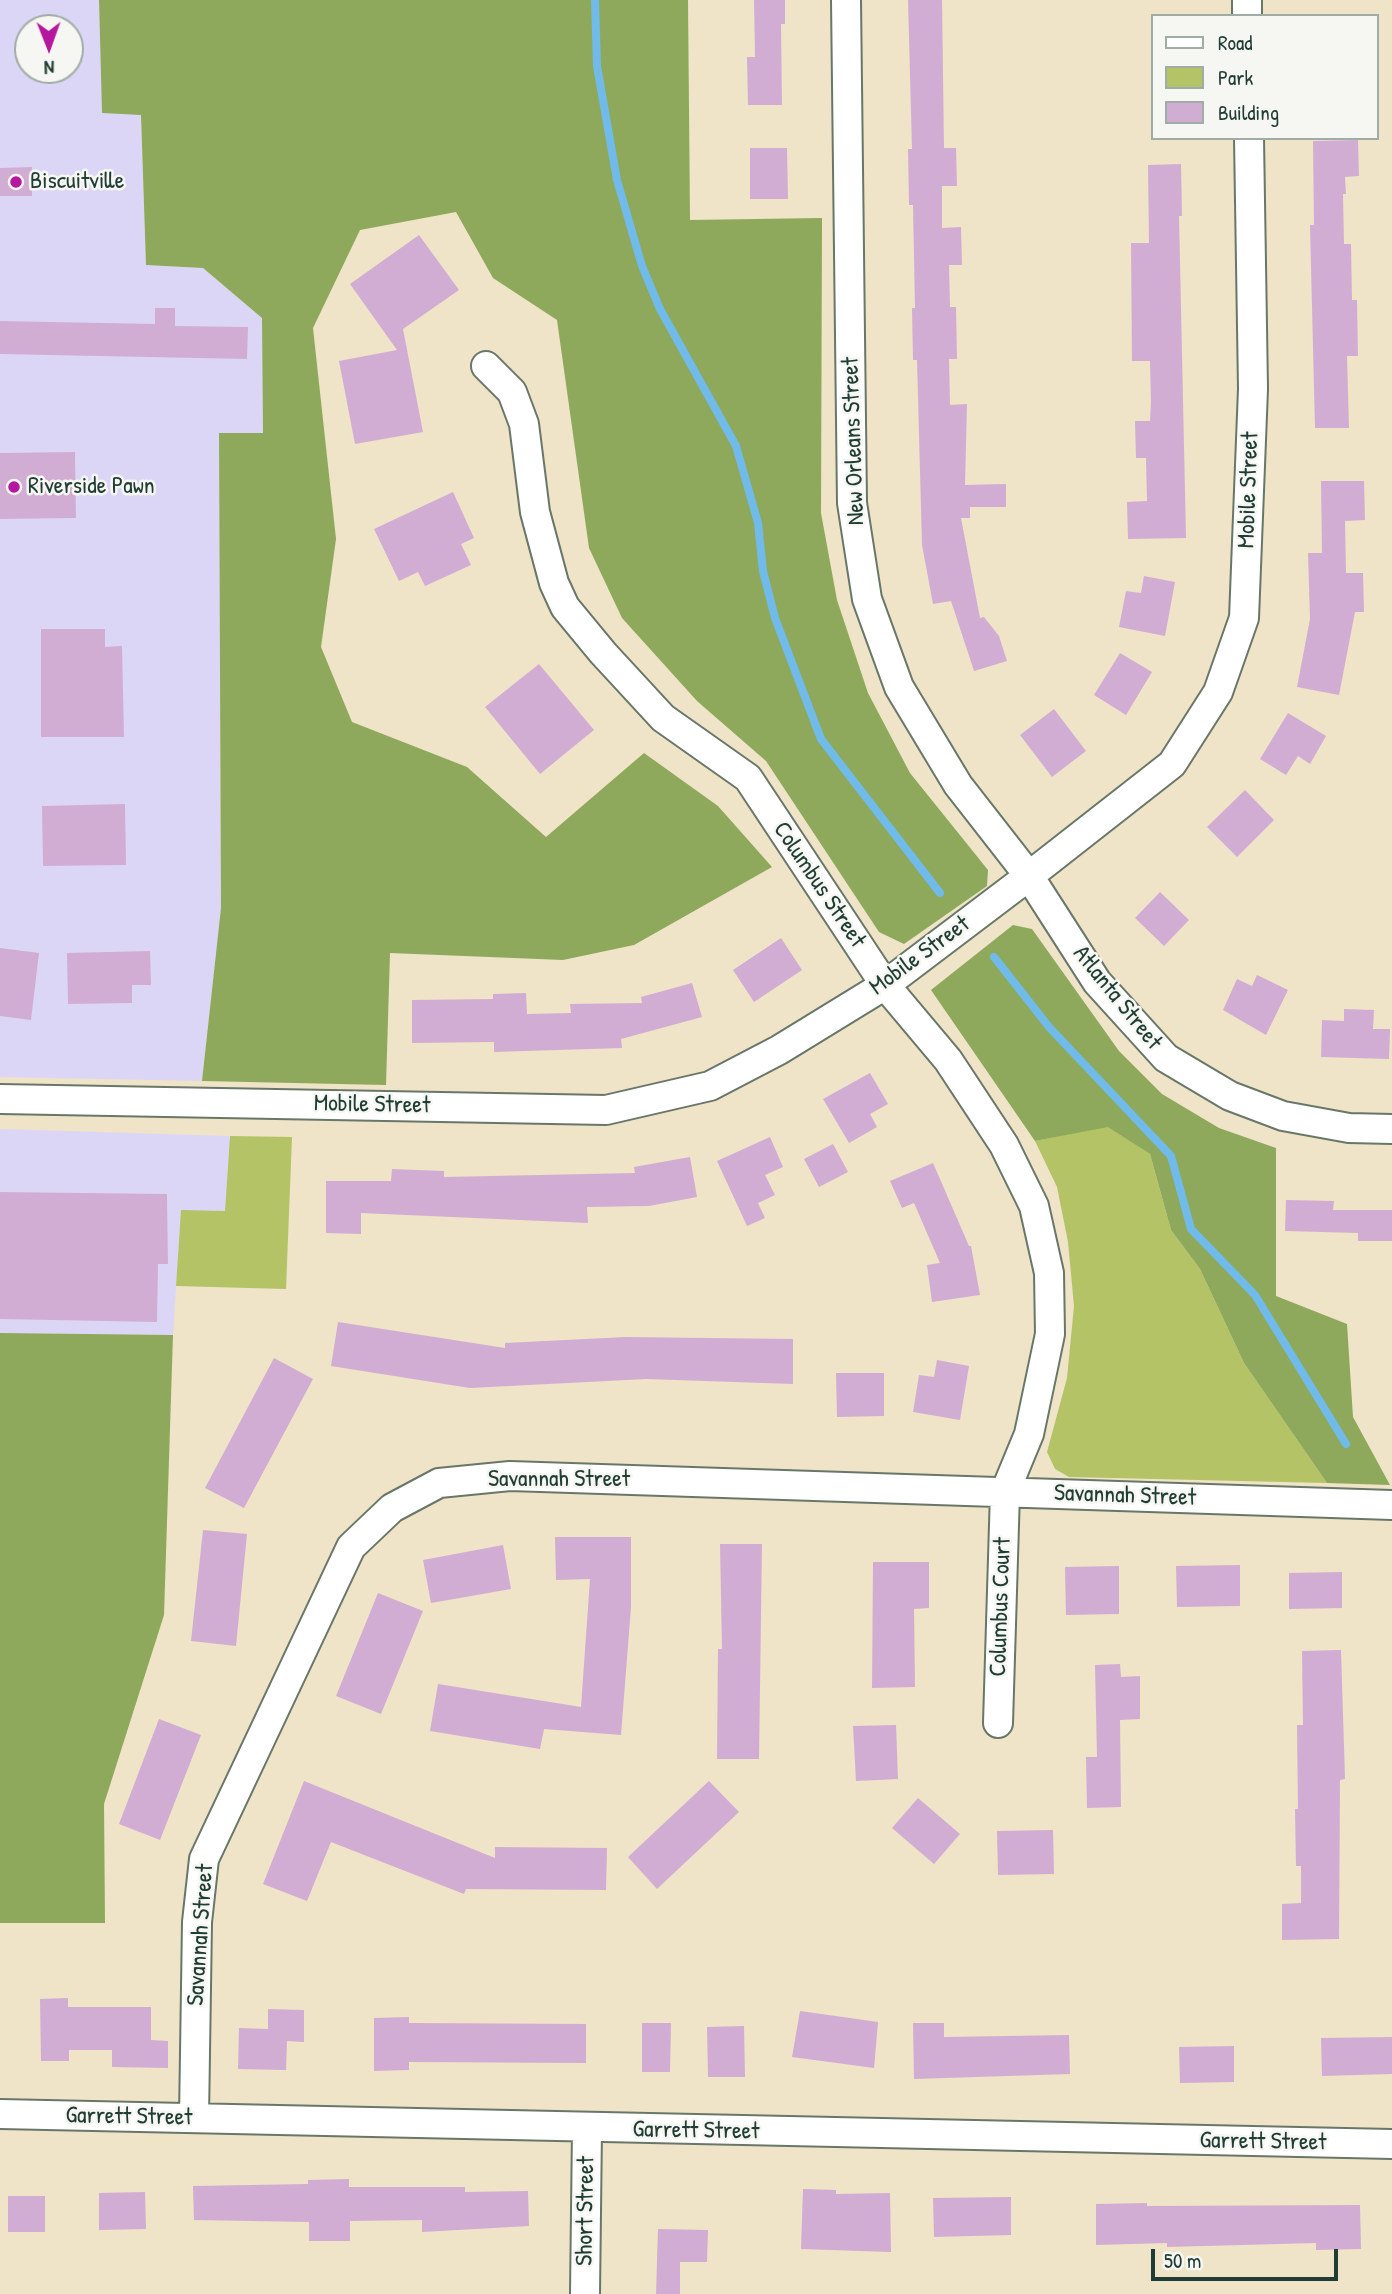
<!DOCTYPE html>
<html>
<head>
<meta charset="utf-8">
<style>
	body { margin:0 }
	#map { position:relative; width:1392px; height:2294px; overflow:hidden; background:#efe3c8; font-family:"Patrick Hand",sans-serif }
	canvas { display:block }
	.legend { position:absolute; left:1151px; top:14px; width:228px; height:126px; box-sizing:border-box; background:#f6f6f2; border:2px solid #a0aca6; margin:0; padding:9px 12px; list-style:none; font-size:21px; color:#1f3d34 }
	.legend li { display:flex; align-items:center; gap:14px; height:35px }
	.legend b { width:35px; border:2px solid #a0aca6 }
	.north { position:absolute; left:14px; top:14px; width:70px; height:70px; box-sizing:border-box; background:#f6f6f2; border:2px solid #a0aca6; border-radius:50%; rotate:179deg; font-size:19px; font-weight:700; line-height:28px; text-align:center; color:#1f3d34 }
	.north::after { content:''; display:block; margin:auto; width:24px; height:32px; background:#b5179e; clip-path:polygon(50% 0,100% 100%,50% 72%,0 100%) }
	.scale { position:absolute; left:1151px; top:2249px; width:187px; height:32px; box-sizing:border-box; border:4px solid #1f3d34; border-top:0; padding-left:9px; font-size:21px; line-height:24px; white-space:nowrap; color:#1f3d34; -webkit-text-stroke:5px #f6f6f2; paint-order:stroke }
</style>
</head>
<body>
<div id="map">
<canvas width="1392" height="2294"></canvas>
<ul class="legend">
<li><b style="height:9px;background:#fff"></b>Road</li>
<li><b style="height:19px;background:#b3c366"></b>Park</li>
<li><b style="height:19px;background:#d2add3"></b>Building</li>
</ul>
<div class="north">N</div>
<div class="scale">50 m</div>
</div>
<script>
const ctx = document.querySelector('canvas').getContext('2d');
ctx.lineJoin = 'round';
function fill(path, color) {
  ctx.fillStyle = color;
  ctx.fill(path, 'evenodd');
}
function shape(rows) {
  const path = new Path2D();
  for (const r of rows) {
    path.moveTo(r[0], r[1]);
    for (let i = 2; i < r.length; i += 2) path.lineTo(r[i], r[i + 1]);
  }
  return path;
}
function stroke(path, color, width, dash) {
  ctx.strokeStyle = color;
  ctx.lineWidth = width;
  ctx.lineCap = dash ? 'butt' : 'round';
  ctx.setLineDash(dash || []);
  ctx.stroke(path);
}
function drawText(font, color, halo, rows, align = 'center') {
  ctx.font = font + ' "Patrick Hand",sans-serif';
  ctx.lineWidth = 5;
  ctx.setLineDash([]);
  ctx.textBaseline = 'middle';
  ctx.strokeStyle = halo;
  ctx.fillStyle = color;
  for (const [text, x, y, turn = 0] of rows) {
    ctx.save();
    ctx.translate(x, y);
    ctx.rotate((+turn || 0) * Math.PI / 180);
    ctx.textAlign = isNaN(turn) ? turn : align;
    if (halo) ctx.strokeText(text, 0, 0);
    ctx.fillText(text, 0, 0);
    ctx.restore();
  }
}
const built = shape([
	[0,0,99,0,102,113,141,114,146,265,203,268,262,318,264,434,219,433,221,908,202,1081,0,1077],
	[28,28,70,28,70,70,28,70],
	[0,1129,230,1136,225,1211,181,1211,173,1335,0,1333]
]);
const green = shape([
	[1108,1126,1150,1154,1171,1230,1200,1269,1244,1363,1327,1483,1069,1477,1055,1469,1047,1452,1067,1378,1074,1306,1068,1242,1057,1187,1035,1141],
	[230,1136,292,1137,286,1289,176,1286,181,1210,225,1211]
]);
const forest = shape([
	[99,0,688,0,690,220,822,218,821,513,837,600,868,693,910,773,988,870,987,886,904,944,879,932,766,761,697,701,622,618,589,548,557,320,493,278,456,212,360,230,313,328,336,539,321,647,352,722,467,767,546,837,644,753,718,806,772,867,634,945,563,960,390,953,386,1085,202,1081,221,908,219,433,263,433,262,318,203,268,146,265,141,115,102,113],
	[1013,925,1032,929,1119,1051,1162,1094,1219,1128,1276,1148,1276,1296,1347,1324,1353,1417,1390,1485,1327,1483,1244,1363,1200,1269,1171,1230,1150,1154,1108,1127,1035,1141,931,990],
	[0,1333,173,1335,164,1615,104,1804,105,1923,0,1923]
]);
const stream = shape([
	[595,0,597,66,617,180,642,266,660,309,736,446,758,523,763,571,775,618,821,739,940,893],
	[994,957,1049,1027,1171,1156,1191,1229,1255,1295,1346,1444]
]);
const building = shape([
	[754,0,785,0,785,24,781,24,782,105,748,105,747,57,755,57],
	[908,0,942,0,944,148,956,148,957,186,942,186,942,228,961,227,962,265,949,265,950,307,956,307,957,359,949,359,950,405,967,404,965,485,1006,484,1006,507,970,507,970,518,961,518,980,618,984,617,999,636,1007,661,974,671,951,601,933,604,922,545,917,360,913,360,912,308,915,308,913,205,909,205,908,149,912,149],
	[1358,140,1359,176,1345,177,1346,194,1343,194,1344,244,1351,244,1352,300,1357,300,1358,356,1347,356,1349,428,1315,428,1310,225,1314,225,1313,141],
	[750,148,787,148,788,199,750,199],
	[1181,164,1182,216,1179,216,1186,538,1128,539,1127,502,1147,501,1146,458,1136,458,1135,421,1150,421,1151,402,1150,361,1132,361,1131,243,1149,243,1148,165],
	[32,167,32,196,0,196,0,168],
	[419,235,459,290,403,329,423,432,355,444,339,361,397,350,350,284],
	[155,308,175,308,175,326,248,327,247,359,0,354,0,321,155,324],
	[75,452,76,518,0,519,0,453],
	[1321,481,1364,481,1365,520,1345,521,1346,573,1363,573,1364,612,1355,612,1339,695,1297,687,1310,619,1308,553,1322,553],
	[453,492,474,538,461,544,471,565,425,586,418,572,399,581,374,529],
	[1144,576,1175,582,1165,636,1119,627,1126,591,1141,593],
	[41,629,105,629,105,647,122,646,124,737,41,737],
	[1120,653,1152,672,1126,715,1094,695],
	[539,664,594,730,540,774,485,707],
	[1054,709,1086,751,1052,777,1020,735],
	[1288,713,1326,736,1310,764,1298,756,1286,775,1260,759],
	[1245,790,1274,820,1237,857,1207,827],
	[125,804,126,865,43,866,42,806],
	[1160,892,1189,920,1164,946,1135,918],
	[781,938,802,970,754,1002,733,970],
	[0,948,39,953,31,1020,0,1016],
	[150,951,151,985,132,985,132,1003,68,1004,67,953],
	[1257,975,1288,990,1266,1035,1223,1010,1237,979,1252,986],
	[692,983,702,1017,621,1039,622,1048,494,1052,494,1042,412,1043,412,1000,493,999,493,994,526,993,527,1014,571,1013,570,1004,642,1003,641,997],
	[1344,1009,1374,1010,1373,1029,1390,1029,1389,1059,1321,1057,1322,1020,1344,1021],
	[870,1073,888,1104,870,1114,877,1127,849,1143,823,1099],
	[770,1137,783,1167,765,1175,775,1195,758,1203,765,1218,747,1226,717,1161],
	[833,1144,848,1172,819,1187,804,1159],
	[690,1157,697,1197,649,1206,587,1207,588,1223,361,1213,361,1234,326,1233,326,1181,391,1181,392,1169,444,1171,444,1177,635,1173,634,1167],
	[933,1163,969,1246,971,1246,980,1295,932,1302,927,1265,940,1263,914,1203,902,1208,890,1181],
	[0,1192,167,1194,168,1264,158,1264,157,1322,0,1319],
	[1286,1200,1334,1201,1333,1210,1392,1210,1392,1241,1358,1241,1358,1233,1285,1231],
	[338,1322,505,1348,505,1343,626,1337,793,1339,793,1384,646,1379,470,1388,331,1366],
	[274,1358,313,1379,244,1508,205,1488],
	[937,1360,969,1366,960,1420,913,1412,919,1375,934,1377],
	[836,1373,884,1373,884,1416,837,1417],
	[203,1530,247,1534,236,1646,191,1641],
	[555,1537,631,1537,631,1607,621,1735,544,1729,540,1749,430,1731,438,1684,581,1707,590,1579,556,1580],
	[720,1544,762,1544,759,1759,717,1759,718,1649,722,1649],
	[503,1545,511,1589,431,1603,423,1560],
	[873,1562,929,1562,929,1608,914,1609,915,1687,872,1688],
	[1240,1565,1240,1606,1177,1607,1176,1566],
	[1119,1566,1119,1614,1066,1615,1065,1567],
	[1342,1572,1342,1608,1289,1609,1289,1573],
	[378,1593,423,1611,381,1714,336,1696],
	[1341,1650,1345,1779,1340,1780,1339,1939,1282,1940,1282,1904,1301,1903,1301,1866,1296,1866,1295,1809,1298,1809,1297,1725,1303,1725,1302,1651],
	[1120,1664,1121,1677,1140,1676,1140,1719,1120,1720,1121,1807,1087,1808,1086,1757,1097,1757,1095,1665],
	[159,1719,201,1735,160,1840,119,1824],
	[896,1725,898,1779,856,1781,853,1726],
	[304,1781,495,1858,495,1847,607,1848,606,1890,466,1889,464,1894,331,1842,307,1901,263,1884],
	[709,1781,739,1812,657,1889,628,1857],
	[918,1798,960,1834,934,1864,892,1828],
	[1053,1830,1054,1874,998,1875,997,1831],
	[68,1998,68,2007,151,2007,151,2040,168,2041,168,2068,112,2067,112,2050,69,2050,69,2061,41,2061,40,1999],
	[268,2009,304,2010,304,2042,287,2041,286,2070,238,2069,239,2028,268,2029],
	[800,2011,878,2022,874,2068,792,2057],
	[409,2017,409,2023,586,2024,586,2063,409,2062,409,2070,374,2071,374,2018],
	[642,2023,671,2023,670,2072,642,2072],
	[913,2023,944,2023,944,2037,1069,2035,1070,2074,914,2079],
	[744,2026,745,2077,708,2077,707,2027],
	[1392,2037,1392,2074,1322,2076,1321,2038],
	[1234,2046,1234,2082,1180,2083,1179,2047],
	[349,2179,349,2187,465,2187,465,2192,528,2191,529,2226,422,2232,422,2220,350,2221,350,2241,309,2241,309,2222,194,2220,193,2186,308,2184,308,2180],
	[803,2189,836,2190,836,2194,890,2193,891,2252,801,2249],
	[145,2192,146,2229,99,2230,99,2193],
	[8,2196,45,2196,45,2232,8,2232],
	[1011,2197,1011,2235,934,2237,933,2198],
	[1147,2203,1147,2206,1360,2205,1361,2249,1316,2250,1316,2243,1167,2247,1167,2243,1096,2245,1096,2204],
	[658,2229,708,2230,707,2262,680,2262,680,2294,656,2294]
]);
const street = shape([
	[846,0,852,503,867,599,899,687,958,785,1029,876,1097,982,1166,1058,1230,1096,1283,1116,1349,1128,1392,1129],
	[1247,0,1247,16],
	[486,366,512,392,524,424,535,512,554,583,565,607,603,653,663,718,748,778,885,985,948,1060,1004,1145,1034,1206,1049,1273,1050,1334,1029,1434,1005,1492,998,1723],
	[0,1099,606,1110,710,1086,779,1050,885,985,1029,876,1172,764,1218,692,1244,618,1253,389,1249,138],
	[0,2114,1392,2144],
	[194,2118,197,1922,204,1859,351,1547,392,1508,439,1483,510,1476,1392,1505],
	[585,2294,587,2129]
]);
const markers = [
	[16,182,7,"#b5179e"],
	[14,487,7,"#b5179e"]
];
const poiNames = [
	["Biscuitville",30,182],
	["Riverside Pawn",28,487]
];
const streetNames = [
	["New Orleans Street",854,441,-92],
	["Mobile Street",1249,490,-88],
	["Columbus Street",819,885,56],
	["Mobile Street",920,956,-36],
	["Atlanta Street",1117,998,51],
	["Mobile Street",372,1105,1],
	["Savannah Street",559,1480],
	["Savannah Street",1125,1496,2],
	["Columbus Court",1001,1607,-88],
	["Savannah Street",201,1935,-86],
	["Garrett Street",129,2117,1],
	["Garrett Street",696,2131,1],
	["Garrett Street",1263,2142,1],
	["Short Street",586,2211,-89]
];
fill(built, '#dcd6f6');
fill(green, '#b3c366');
fill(forest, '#8ea95b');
stroke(stream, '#70bbe9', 8);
fill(building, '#d2add3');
stroke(street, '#687768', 32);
stroke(street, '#fff', 28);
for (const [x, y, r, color] of markers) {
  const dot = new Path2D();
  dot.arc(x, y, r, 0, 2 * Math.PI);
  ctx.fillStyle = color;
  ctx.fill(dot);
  stroke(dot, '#f6f6f2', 2.5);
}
drawText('24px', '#1f3d34', '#f6f6f2', poiNames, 'left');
drawText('24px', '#1f3d34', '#f6f6f2', streetNames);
</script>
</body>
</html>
